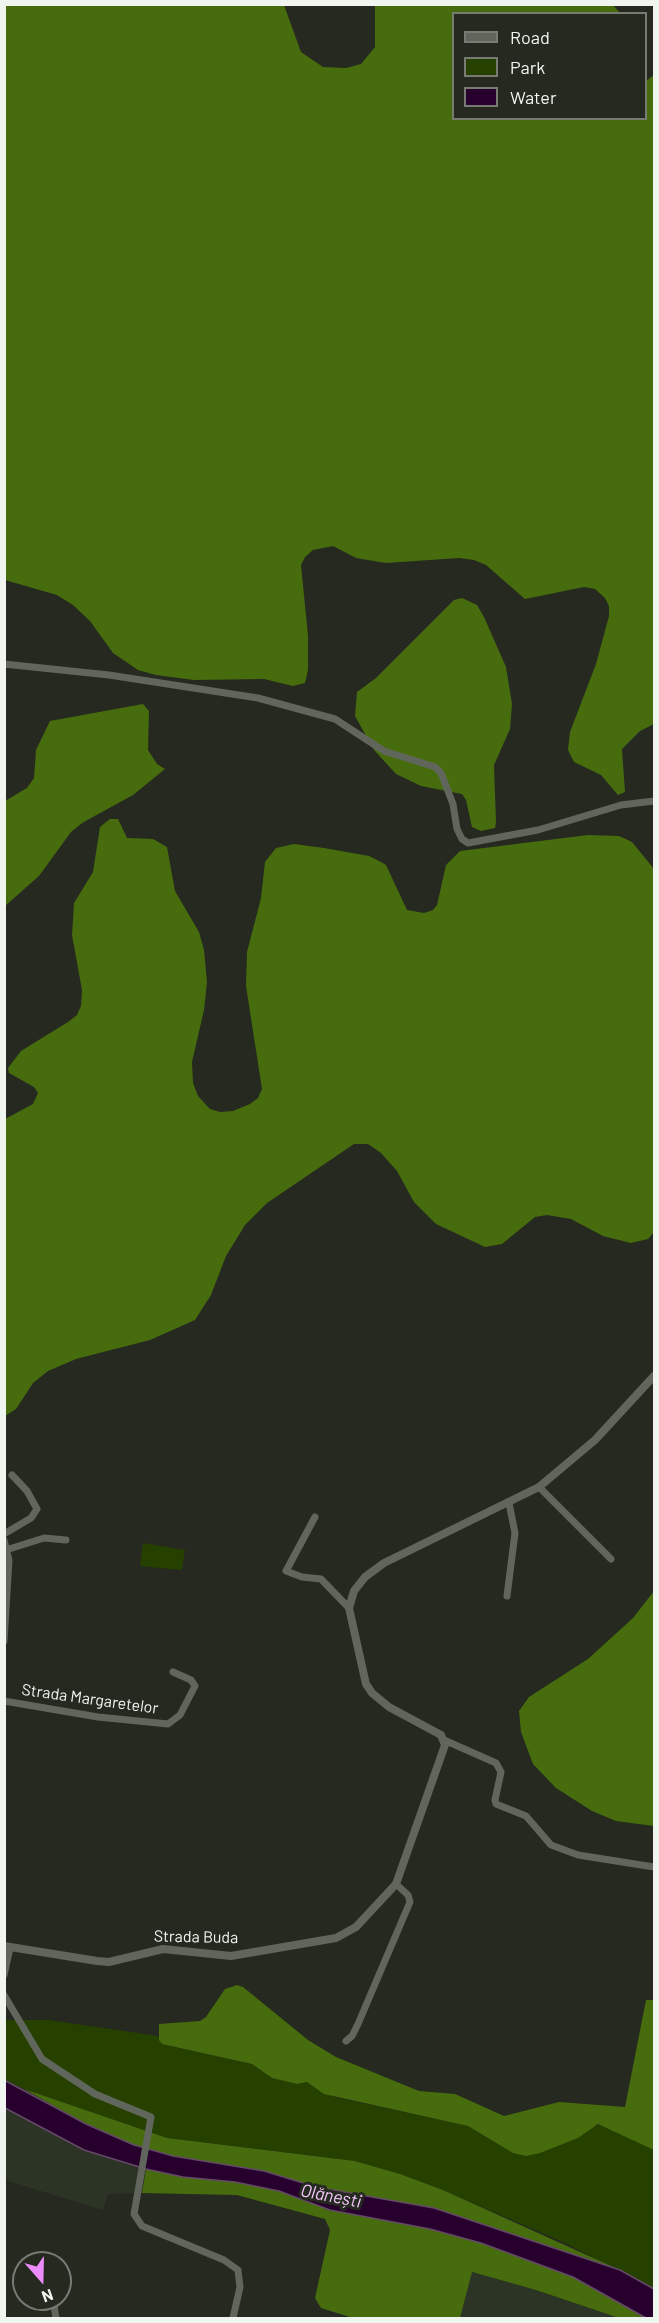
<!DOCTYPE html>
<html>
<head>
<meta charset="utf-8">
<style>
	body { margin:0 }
	#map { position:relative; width:659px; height:2323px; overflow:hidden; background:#252920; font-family:Barlow,sans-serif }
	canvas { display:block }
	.frame { position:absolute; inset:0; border:6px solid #f1f5ef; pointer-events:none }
	.legend { position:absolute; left:452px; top:12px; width:195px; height:108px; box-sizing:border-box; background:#252920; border:2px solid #777b73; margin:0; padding:8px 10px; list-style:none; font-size:18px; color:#f1f5ef }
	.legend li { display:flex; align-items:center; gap:12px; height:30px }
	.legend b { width:30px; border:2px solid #777b73 }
	.north { position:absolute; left:12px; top:2251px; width:60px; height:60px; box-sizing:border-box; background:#252920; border:2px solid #777b73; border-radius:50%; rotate:160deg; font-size:16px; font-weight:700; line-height:24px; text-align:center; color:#f1f5ef }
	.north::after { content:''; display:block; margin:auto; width:21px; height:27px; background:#ec8cfa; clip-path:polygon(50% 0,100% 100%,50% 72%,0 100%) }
</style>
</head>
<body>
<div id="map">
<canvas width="659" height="2323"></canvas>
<div class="frame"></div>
<ul class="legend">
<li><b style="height:8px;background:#61665c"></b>Road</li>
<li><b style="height:16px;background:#264000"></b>Park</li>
<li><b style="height:16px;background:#27002e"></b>Water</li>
</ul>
<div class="north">N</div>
</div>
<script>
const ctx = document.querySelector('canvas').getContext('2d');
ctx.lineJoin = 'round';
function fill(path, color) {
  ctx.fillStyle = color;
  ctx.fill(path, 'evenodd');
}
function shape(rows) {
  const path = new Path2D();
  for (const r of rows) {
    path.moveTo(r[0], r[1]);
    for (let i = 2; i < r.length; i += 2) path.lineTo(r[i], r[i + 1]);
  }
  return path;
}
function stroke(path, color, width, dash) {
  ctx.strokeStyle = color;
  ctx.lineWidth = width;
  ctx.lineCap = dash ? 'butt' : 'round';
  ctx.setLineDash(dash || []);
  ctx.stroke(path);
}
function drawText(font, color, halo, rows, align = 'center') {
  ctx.font = font + ' Barlow,sans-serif';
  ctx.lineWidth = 6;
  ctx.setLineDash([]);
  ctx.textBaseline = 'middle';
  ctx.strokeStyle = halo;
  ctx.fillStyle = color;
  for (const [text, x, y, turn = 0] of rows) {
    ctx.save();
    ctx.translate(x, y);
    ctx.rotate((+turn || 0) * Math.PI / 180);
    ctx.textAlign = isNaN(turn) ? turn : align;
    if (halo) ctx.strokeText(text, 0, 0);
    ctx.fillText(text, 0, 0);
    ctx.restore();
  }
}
const built = shape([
	[4,2108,84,2150,146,2169,142,2193,108,2194,103,2210,5,2180],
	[471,2272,536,2290,619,2318,460,2318]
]);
const green = shape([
	[143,1543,185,1550,182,1570,140,1566],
	[4,2020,49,2020,158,2036,162,2044,252,2064,272,2078,297,2084,307,2082,335,2097,468,2126,513,2153,602,2124,654,2150,654,2289,565,2243,443,2190,400,2174,355,2161,167,2138,24,2089,5,2080]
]);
const forest = shape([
	[612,4,620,13,454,14,454,118,646,118,646,81,654,75,654,724,640,731,622,749,625,792,618,795,601,775,574,762,568,750,570,732,596,664,609,616,609,606,605,598,595,589,584,587,525,599,486,565,474,560,459,558,386,563,356,558,333,546,313,550,305,557,301,565,308,636,308,670,305,683,293,686,264,679,194,680,156,675,138,670,113,653,90,621,73,605,57,595,5,580,5,5,284,5,301,52,323,67,346,68,361,64,375,47,375,5],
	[462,598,477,605,484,617,506,667,512,704,510,729,494,765,496,822,495,828,481,831,472,827,466,800,462,794,421,786,396,774,374,750,355,716,357,692,376,678,454,600],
	[143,704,149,711,148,750,157,764,165,769,133,795,82,823,71,832,39,876,5,906,5,801,27,788,34,778,36,750,50,721],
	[110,819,118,819,127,838,153,839,167,847,175,891,199,932,204,950,207,982,204,1010,192,1062,193,1083,198,1096,210,1109,220,1112,233,1111,250,1104,258,1098,262,1089,246,986,247,952,261,898,265,862,276,848,294,844,324,848,369,856,381,862,386,865,407,910,424,913,433,910,437,905,446,865,460,851,588,835,619,836,632,842,654,869,654,1232,648,1239,631,1243,603,1236,571,1219,547,1215,535,1217,502,1244,485,1247,436,1224,414,1202,397,1171,381,1153,368,1144,354,1144,267,1203,245,1225,226,1256,211,1295,195,1320,150,1340,76,1359,48,1371,33,1383,16,1409,5,1416,5,1119,33,1104,38,1093,34,1087,9,1073,8,1068,21,1051,68,1022,77,1015,81,1006,82,990,72,935,74,903,93,872,100,827],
	[654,1591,654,1826,616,1821,592,1811,556,1788,533,1764,521,1732,519,1711,529,1697,588,1659,633,1618],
	[237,1985,243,1987,308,2040,336,2057,419,2091,455,2094,504,2116,559,2102,625,2107,646,2000,654,2000,654,2150,598,2124,578,2138,540,2153,526,2156,513,2153,468,2126,324,2094,307,2082,297,2084,272,2078,252,2064,162,2044,159,2040,159,2024,200,2021,206,2017,225,1989],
	[24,2089,167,2138,355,2161,400,2174,443,2190,620,2270,434,2208,316,2187,264,2171,173,2156,134,2145,86,2124],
	[146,2169,183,2177,235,2182,279,2191,330,2210,430,2229,481,2243,573,2277,646,2318,619,2318,536,2290,472,2272,460,2318,353,2318,321,2308,315,2298,330,2230,325,2219,237,2195,142,2193]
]);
const water = shape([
	[4,2080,86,2124,134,2145,173,2156,264,2171,316,2187,434,2208,620,2270,654,2289,654,2318,646,2318,573,2277,481,2243,430,2229,330,2210,279,2191,235,2182,183,2177,146,2169,84,2150,5,2108,4,2080]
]);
const minor = shape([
	[4,664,109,675,258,698,335,719,384,751,435,767,441,773,453,804,457,829,462,839,468,843,538,830,621,805,654,801],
	[539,1487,611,1559],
	[315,1517,286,1571,302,1577,321,1579,349,1608],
	[4,1534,31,1518,37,1509,27,1491,12,1475],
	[4,1540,9,1560,4,1641],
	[9,1549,44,1538,66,1540],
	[507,1596,515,1533,509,1503],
	[4,1701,98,1717,168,1724,180,1715,195,1686,191,1680,173,1672],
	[444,1740,496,1763,501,1772,495,1800,496,1804,526,1816,551,1845,578,1855,654,1867],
	[4,1975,10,1948],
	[4,1995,42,2059,95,2094,151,2117,134,2214,142,2226,224,2260,238,2270,240,2287,233,2318],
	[346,2041,352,2036,358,2024,410,1902,408,1895,396,1884],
	[53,2299,56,2318]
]);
const tertiary = shape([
	[4,1946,97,1961,109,1962,163,1949,231,1956,336,1938,356,1927,396,1884,445,1745,441,1735,389,1707,372,1693,366,1684,349,1608,354,1591,365,1577,384,1563,539,1487,595,1440,654,1376]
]);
const streetNames = [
	["Strada Margaretelor",90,1699,8],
	["Strada Buda",196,1937,1]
];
const waterNames = [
	["Olănești",331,2196,11]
];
fill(built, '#2c3425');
fill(green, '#264000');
fill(forest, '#476c0d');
fill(water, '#27002e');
stroke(water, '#644a68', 1.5);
stroke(minor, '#61665c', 7);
stroke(tertiary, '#61665c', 8);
drawText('16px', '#f1f5ef', '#252920', streetNames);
drawText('italic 18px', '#f7c6fe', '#252920', waterNames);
</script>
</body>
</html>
